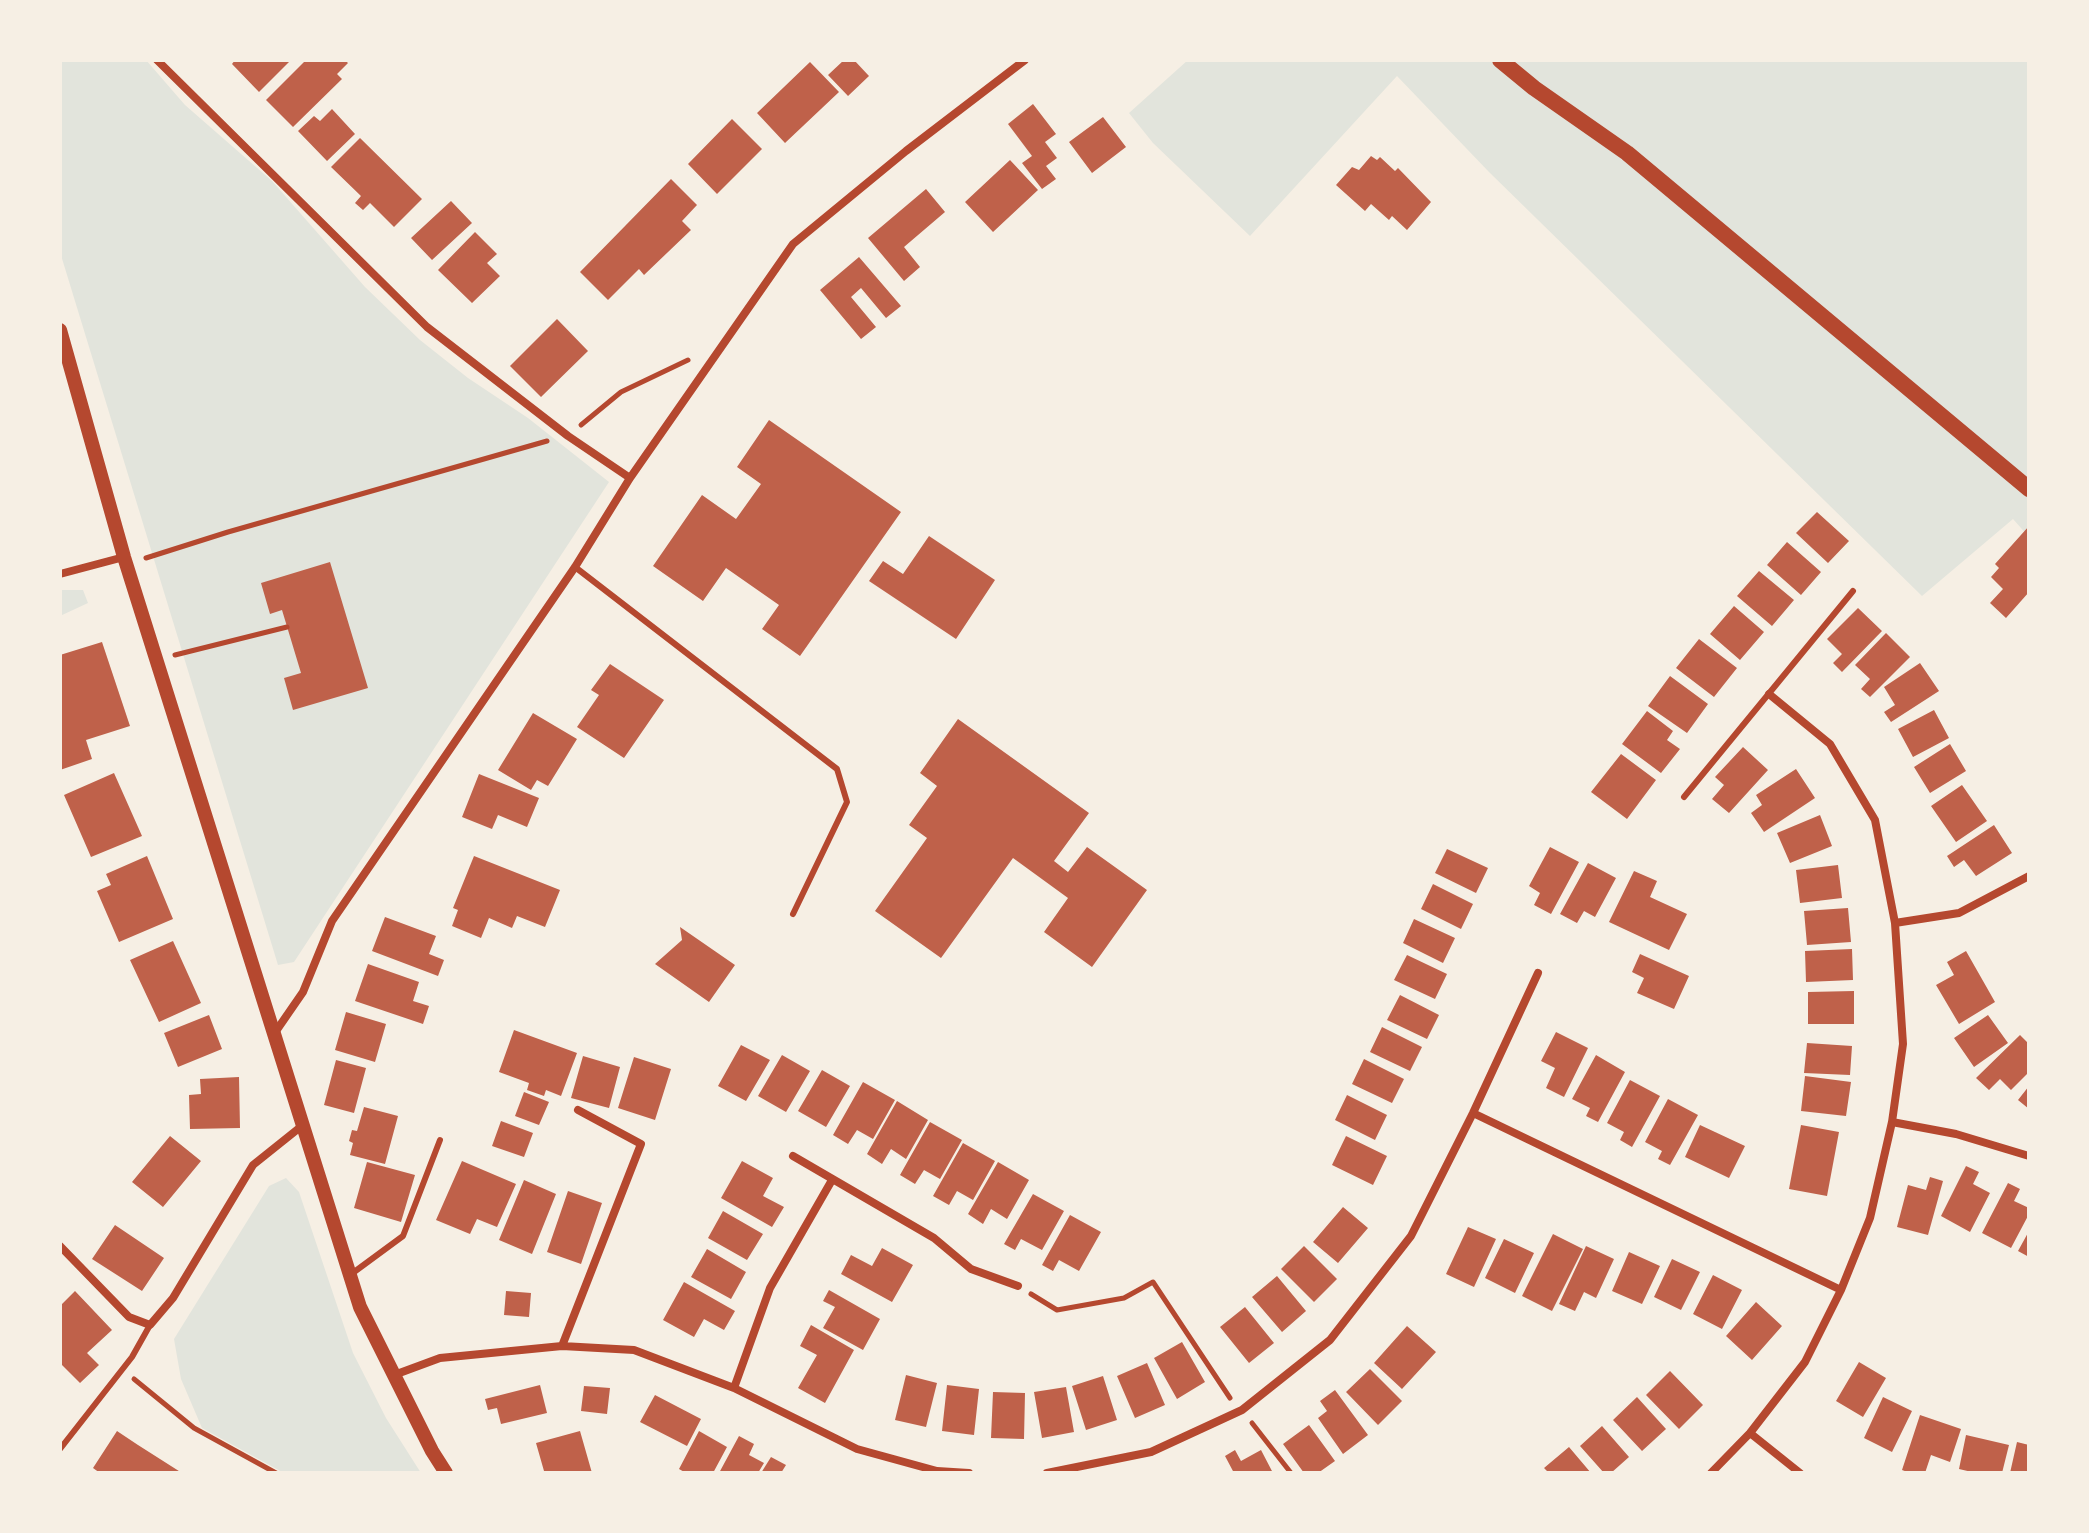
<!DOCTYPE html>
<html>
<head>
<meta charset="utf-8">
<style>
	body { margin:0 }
	#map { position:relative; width:2089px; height:1533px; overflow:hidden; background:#f6efe4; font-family:Barlow,sans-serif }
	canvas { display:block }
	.frame { position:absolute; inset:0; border:62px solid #f6efe4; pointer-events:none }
</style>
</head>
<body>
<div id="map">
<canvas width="2089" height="1533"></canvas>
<div class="frame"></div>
</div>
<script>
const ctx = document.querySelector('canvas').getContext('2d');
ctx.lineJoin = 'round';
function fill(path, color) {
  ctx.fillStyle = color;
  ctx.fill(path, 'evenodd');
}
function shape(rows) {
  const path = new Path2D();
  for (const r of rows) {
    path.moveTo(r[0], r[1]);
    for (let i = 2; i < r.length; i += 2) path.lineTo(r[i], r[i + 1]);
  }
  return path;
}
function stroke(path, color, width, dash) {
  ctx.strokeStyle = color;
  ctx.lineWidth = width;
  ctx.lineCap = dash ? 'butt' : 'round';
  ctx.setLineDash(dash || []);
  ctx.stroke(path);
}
const green = shape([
	[60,60,146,60,185,105,272,181,365,287,420,340,468,378,528,418,609,482,294,962,278,965,60,252],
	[1188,60,2029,60,2029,537,2013,519,1922,596,1489,172,1397,76,1250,236,1153,143,1129,113],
	[60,590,83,590,88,603,60,616],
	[286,1178,299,1192,353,1353,386,1418,421,1473,284,1473,202,1428,181,1379,174,1339,269,1186]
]);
const building = shape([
	[235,60,291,60,259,92,232,64],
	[306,60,345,60,348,63,337,74,342,79,293,127,266,100],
	[844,60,854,60,869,76,848,96,828,75],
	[810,62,839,92,785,143,757,113],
	[1033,104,1056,134,1045,142,1057,158,1046,166,1056,179,1042,189,1022,163,1032,156,1008,124],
	[332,109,355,134,327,161,298,131,314,116,320,121],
	[1103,117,1126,147,1092,173,1069,142],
	[732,119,762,149,717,194,688,164],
	[360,138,422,199,394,227,370,203,363,210,355,203,361,196,331,167],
	[1371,156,1377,160,1380,157,1395,171,1398,168,1431,202,1407,230,1392,216,1389,220,1371,204,1365,211,1336,185,1352,167,1359,170],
	[1010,160,1038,190,993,232,965,202],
	[671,179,697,205,682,221,691,230,644,275,639,269,608,300,580,272],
	[926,189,945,212,904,247,920,267,904,281,868,238],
	[451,201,472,223,432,260,411,238],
	[475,232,497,254,487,263,500,276,472,303,438,270],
	[859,257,901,306,886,318,861,288,851,297,876,327,861,339,820,290],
	[557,319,588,351,541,397,510,366],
	[769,420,901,512,800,656,762,629,779,605,726,568,703,601,653,566,702,495,736,519,761,484,737,467],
	[1817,512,1849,541,1828,563,1796,533],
	[2029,526,2029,592,2006,618,1990,603,2003,589,1991,577,1999,568,1995,564],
	[929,536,995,580,956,639,869,581,883,561,903,574],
	[1787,542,1821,572,1801,595,1767,565],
	[330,562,368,688,293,710,284,678,301,673,282,610,270,614,261,583],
	[1759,571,1794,600,1772,626,1737,596],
	[1734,606,1764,632,1740,660,1710,634],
	[1858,608,1882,631,1842,672,1833,663,1842,654,1827,639],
	[1886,633,1910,657,1870,697,1861,689,1870,679,1855,665],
	[1699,639,1737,668,1714,697,1676,668],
	[102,642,130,726,86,740,92,759,60,770,60,655],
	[1920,663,1939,691,1891,722,1884,712,1895,705,1884,687],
	[610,664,664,700,624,758,577,727,599,695,591,690],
	[1670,676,1708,704,1687,733,1648,706],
	[1934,710,1949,738,1913,757,1898,729],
	[1647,711,1673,731,1667,740,1680,749,1661,773,1622,744],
	[533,713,577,739,548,786,537,780,531,790,498,770],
	[958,719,1089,813,1054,861,1068,872,1087,847,1147,890,1092,967,1044,932,1068,898,1013,858,941,958,875,911,927,838,909,825,937,786,920,773],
	[1950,744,1966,771,1930,793,1914,767],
	[1743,747,1768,770,1729,813,1712,799,1724,785,1715,777],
	[1621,754,1656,780,1627,819,1591,792],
	[1796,769,1815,798,1764,832,1751,813,1762,805,1756,795],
	[114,773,142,836,91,857,64,795],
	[479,774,539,798,527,827,498,815,492,829,462,817],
	[1962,785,1987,821,1956,842,1931,806],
	[1820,815,1832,846,1790,863,1777,833],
	[1994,825,2012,853,1976,876,1964,860,1954,867,1947,856],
	[1550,847,1579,862,1551,914,1534,905,1540,893,1529,886],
	[1447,849,1488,868,1476,893,1435,873],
	[147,856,173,919,119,942,97,891,111,885,106,874],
	[474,856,560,890,545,927,517,916,512,928,489,918,481,938,452,926,458,910,453,908],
	[1588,863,1616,878,1595,917,1584,911,1577,923,1560,914],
	[1838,865,1842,898,1800,903,1796,870],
	[1634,871,1657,881,1650,897,1687,914,1669,950,1609,922],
	[1433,884,1473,904,1461,929,1421,909],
	[1848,908,1851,942,1807,945,1804,911],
	[385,917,436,936,429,954,444,960,438,976,372,951],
	[1414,919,1455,938,1443,963,1403,943],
	[680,927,735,965,709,1002,655,964,682,940],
	[173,941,201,1003,159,1022,130,960],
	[1852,949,1853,980,1806,982,1805,951],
	[1966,951,1995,1002,1959,1024,1936,985,1954,975,1947,962],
	[1640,954,1689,976,1674,1009,1637,993,1644,978,1632,972],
	[1407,955,1447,974,1435,999,1394,980],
	[368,964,419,982,413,1001,429,1006,423,1024,355,1001],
	[1854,991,1854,1024,1808,1024,1808,992],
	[1400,995,1439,1015,1427,1039,1387,1020],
	[346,1012,386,1024,375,1062,335,1050],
	[209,1015,222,1049,178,1067,164,1033],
	[1988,1015,2008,1043,1974,1067,1954,1038],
	[1382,1027,1422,1047,1410,1071,1370,1052],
	[514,1030,577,1053,561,1096,546,1090,544,1096,527,1090,529,1083,499,1072],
	[1556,1032,1588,1048,1564,1097,1546,1088,1555,1068,1541,1061],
	[2020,1035,2029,1044,2029,1072,2011,1090,2000,1079,1989,1090,1976,1078],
	[1807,1043,1852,1046,1850,1075,1804,1073],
	[741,1045,770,1060,746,1101,718,1086],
	[782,1055,810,1071,786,1112,758,1096],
	[1596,1055,1625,1072,1598,1122,1586,1116,1590,1108,1572,1099],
	[583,1056,620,1067,609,1108,571,1098],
	[634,1057,671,1069,655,1120,618,1108],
	[1364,1059,1404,1079,1392,1103,1352,1084],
	[336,1060,366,1068,354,1113,324,1105],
	[822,1070,850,1086,826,1127,798,1111],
	[1805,1076,1851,1082,1846,1116,1801,1111],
	[239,1077,240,1128,190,1129,189,1095,201,1094,200,1079],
	[1630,1080,1660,1096,1632,1147,1620,1140,1624,1132,1607,1123],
	[863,1082,895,1100,873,1139,857,1130,848,1144,833,1135],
	[2029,1086,2029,1109,2018,1100],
	[524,1092,549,1102,539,1125,515,1116],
	[1347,1095,1387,1115,1375,1140,1335,1120],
	[1668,1099,1698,1115,1670,1165,1658,1159,1662,1151,1645,1142],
	[897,1101,928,1120,906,1159,891,1149,882,1164,867,1154],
	[364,1107,398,1116,385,1164,350,1155,353,1143,349,1141,352,1130,357,1131],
	[501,1121,533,1133,524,1157,492,1146],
	[930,1122,962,1140,940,1179,924,1170,915,1184,900,1175],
	[1700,1125,1745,1146,1729,1178,1685,1157],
	[1801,1125,1839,1132,1827,1196,1789,1189],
	[170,1136,201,1161,163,1207,132,1182],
	[1346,1136,1387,1156,1373,1185,1332,1165],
	[963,1143,995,1161,973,1200,957,1191,949,1205,933,1196],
	[462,1161,516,1184,497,1227,477,1219,470,1234,436,1220],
	[742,1161,773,1178,763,1196,784,1207,772,1227,721,1198],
	[367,1162,415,1175,401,1222,354,1208],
	[998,1162,1029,1180,1007,1219,991,1209,983,1224,968,1214],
	[1966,1166,1979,1172,1973,1184,1990,1193,1970,1232,1941,1216],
	[1930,1177,1943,1181,1928,1235,1897,1227,1908,1185,1926,1190],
	[524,1180,556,1194,532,1254,499,1240],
	[2008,1183,2020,1189,2014,1201,2029,1208,2029,1214,2011,1248,1982,1233],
	[568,1191,602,1203,581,1264,547,1252],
	[1033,1194,1064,1211,1042,1250,1021,1239,1015,1250,1004,1244],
	[1343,1207,1368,1228,1338,1263,1313,1242],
	[723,1211,763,1234,747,1260,708,1238],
	[1070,1215,1101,1232,1079,1271,1059,1260,1053,1271,1042,1265],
	[115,1225,164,1258,142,1291,92,1259],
	[1468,1227,1496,1239,1474,1287,1446,1274],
	[2029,1231,2029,1257,2018,1251],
	[1553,1234,1583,1249,1552,1311,1522,1296],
	[1504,1239,1534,1253,1515,1293,1485,1278],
	[1304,1246,1337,1279,1314,1302,1281,1269],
	[1586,1246,1614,1259,1596,1298,1584,1292,1575,1311,1559,1304],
	[882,1248,913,1265,892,1302,841,1274,851,1255,872,1266],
	[707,1249,746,1272,731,1299,691,1277],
	[1629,1252,1660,1266,1642,1304,1612,1291],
	[1672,1259,1700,1272,1681,1310,1654,1297],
	[1713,1275,1742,1290,1722,1329,1693,1314],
	[1277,1276,1306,1311,1282,1332,1252,1297],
	[684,1282,735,1311,724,1330,704,1319,694,1337,663,1320],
	[829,1290,880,1319,863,1350,823,1328,835,1307,823,1301],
	[75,1291,112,1330,87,1353,99,1365,80,1383,60,1363,60,1306],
	[506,1291,531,1293,529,1317,504,1315],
	[1756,1302,1782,1326,1752,1360,1726,1336],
	[1245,1307,1274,1343,1249,1363,1220,1327],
	[811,1325,854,1350,825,1403,798,1388,817,1355,800,1346],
	[1407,1326,1436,1352,1402,1389,1374,1363],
	[1182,1342,1205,1382,1177,1399,1154,1358],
	[1859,1362,1886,1378,1863,1417,1836,1401],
	[1147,1363,1165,1405,1135,1418,1117,1376],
	[1370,1369,1402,1401,1378,1425,1346,1392],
	[1670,1371,1703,1405,1679,1429,1646,1395],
	[906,1375,937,1383,926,1427,895,1420],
	[1103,1376,1117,1420,1086,1430,1072,1386],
	[540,1385,547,1413,501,1424,497,1408,488,1410,485,1399],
	[947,1385,979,1389,974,1435,942,1431],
	[584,1386,610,1388,607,1414,581,1411],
	[1066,1387,1074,1432,1042,1438,1034,1392],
	[1335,1390,1368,1435,1343,1454,1318,1418,1327,1411,1320,1401],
	[993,1392,1025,1393,1024,1439,991,1438],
	[655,1395,701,1419,687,1446,640,1422],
	[1637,1397,1666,1429,1642,1451,1613,1420],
	[1883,1397,1912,1411,1892,1452,1864,1438],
	[1920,1415,1961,1429,1950,1462,1931,1455,1925,1473,1910,1473,1902,1470],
	[1309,1425,1335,1461,1318,1473,1304,1473,1283,1444],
	[1602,1426,1629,1457,1611,1473,1604,1473,1580,1446],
	[117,1431,138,1445,182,1473,100,1473,93,1468],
	[580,1431,592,1473,538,1473,544,1471,536,1443],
	[699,1431,727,1447,713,1473,686,1473,679,1469],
	[1966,1435,2009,1445,2002,1473,1976,1473,1959,1469],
	[739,1436,754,1444,749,1455,764,1463,758,1473,719,1473],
	[2017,1442,2029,1445,2029,1473,2010,1473],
	[1569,1447,1591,1473,1549,1473,1544,1468],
	[1235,1450,1241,1461,1261,1450,1273,1473,1234,1473,1225,1456],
	[771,1457,786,1465,781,1473,761,1473]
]);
const path = shape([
	[581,425,621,392,688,360],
	[146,558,228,532,547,441],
	[175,655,287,627],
	[1031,1294,1057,1310,1124,1298,1153,1282,1230,1398],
	[134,1379,194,1428,276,1473],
	[1252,1423,1291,1473]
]);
const service = shape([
	[575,567,837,769,847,802,793,914],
	[1684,797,1853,591],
	[350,1275,403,1236,440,1140],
	[60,1449,132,1357,150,1325]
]);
const minor = shape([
	[157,60,427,327,568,436,630,478],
	[60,574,124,557],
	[1895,923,1959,913,2029,876],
	[274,1034,303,992,332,921,575,567,630,478,793,244,906,151,1025,60],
	[1473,1113,1841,1290],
	[1892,1122,1956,1134,2029,1156],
	[793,1156,934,1238,971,1269,1018,1286],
	[60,1246,129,1317,150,1325,173,1298,253,1165,303,1125],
	[562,1346,641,1144,578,1110],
	[394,1375,440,1358,562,1346,634,1350,734,1388,857,1449,937,1471,969,1473],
	[734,1388,770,1288,832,1180],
	[1750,1433,1800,1473],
	[1047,1473,1151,1452,1242,1410,1330,1340,1411,1236,1473,1113,1538,973],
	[1711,1473,1750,1433,1805,1362,1841,1290,1870,1218,1892,1122,1903,1044,1895,923,1875,820,1830,744,1769,694]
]);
const tertiary = shape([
	[60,330,124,557,360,1307,432,1451,446,1473]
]);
const secondary = shape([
	[1500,60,1534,88,1627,153,2029,489]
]);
fill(green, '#e2e4dc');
fill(building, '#bf614a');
stroke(path, '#b5482f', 5);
stroke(service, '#b5482f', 6);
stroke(minor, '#b5482f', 8);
stroke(tertiary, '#b5482f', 14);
stroke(secondary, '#b5482f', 16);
</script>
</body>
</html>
